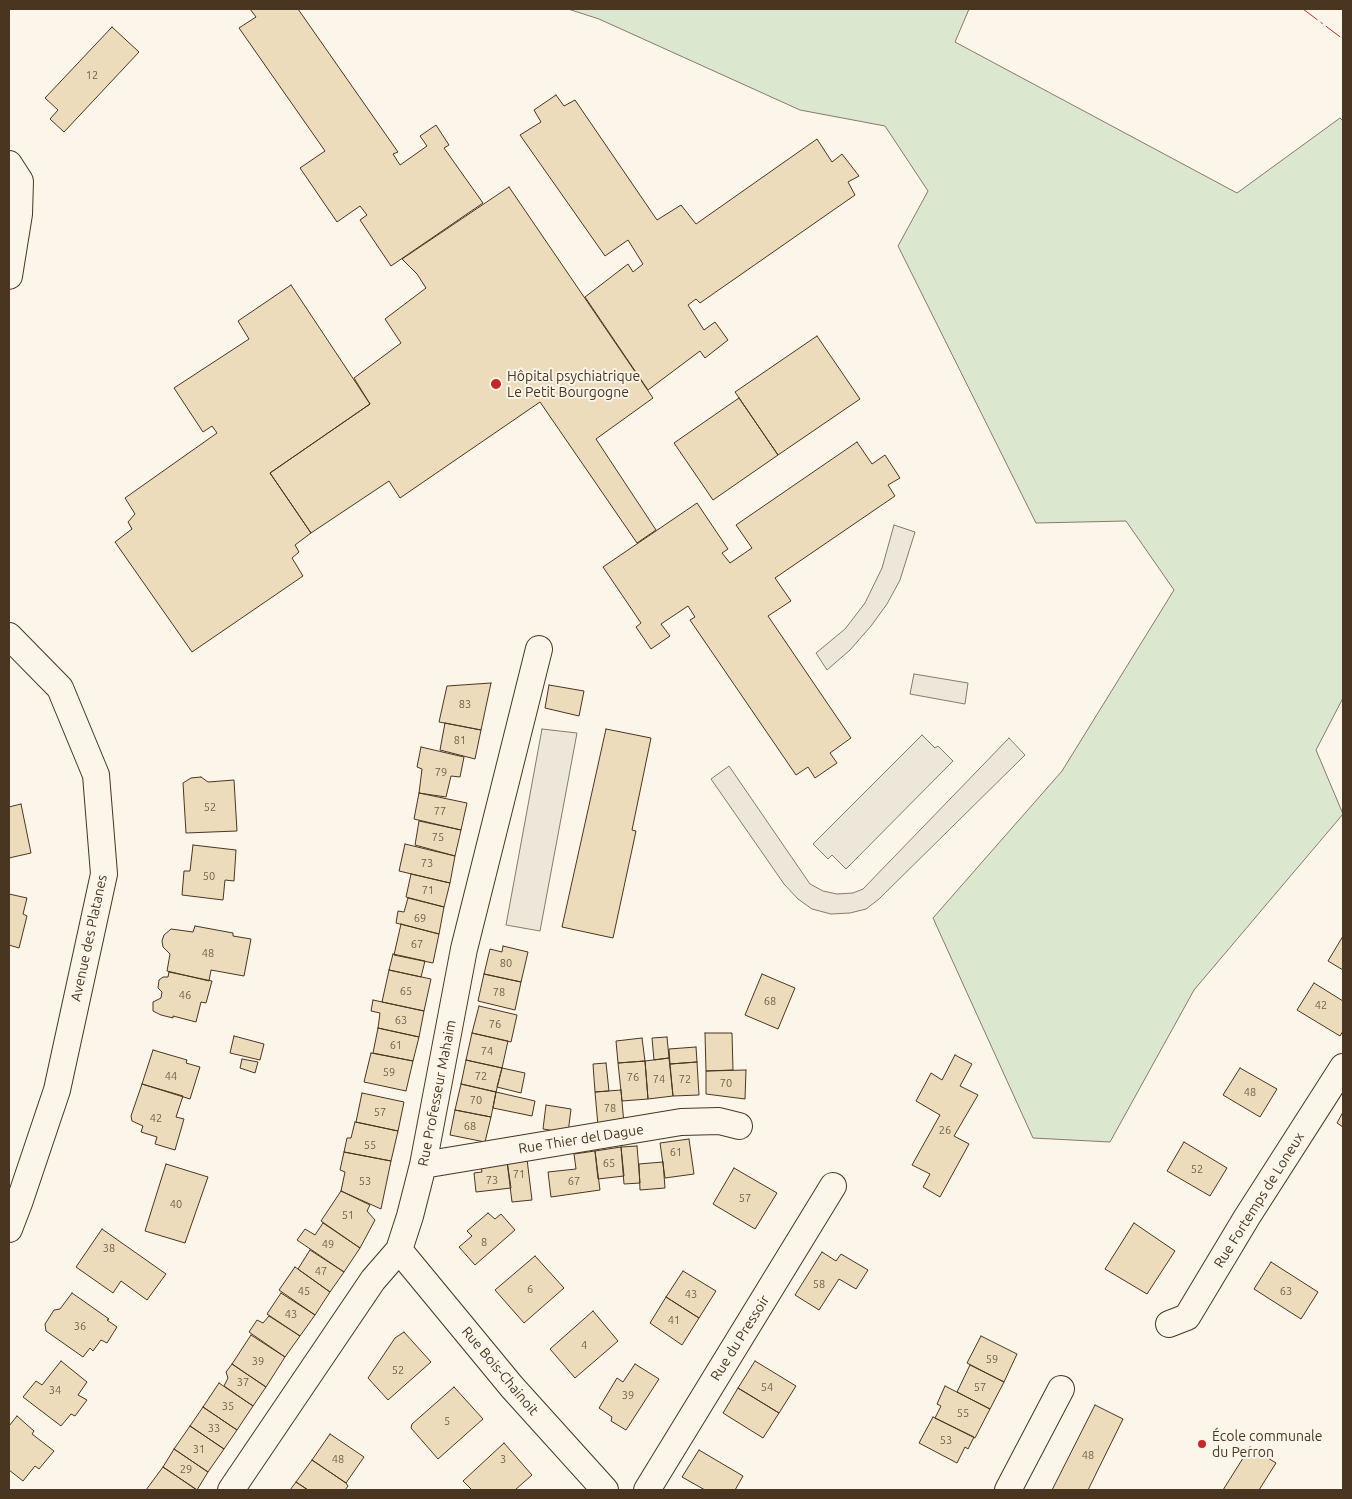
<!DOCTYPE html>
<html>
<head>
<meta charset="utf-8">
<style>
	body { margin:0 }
	#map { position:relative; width:1352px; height:1499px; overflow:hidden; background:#fbf6e9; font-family:Ubuntu,sans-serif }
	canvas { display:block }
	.frame { position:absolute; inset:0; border:10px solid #4a3520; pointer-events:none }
</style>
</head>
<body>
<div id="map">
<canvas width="1352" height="1499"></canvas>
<div class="frame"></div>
</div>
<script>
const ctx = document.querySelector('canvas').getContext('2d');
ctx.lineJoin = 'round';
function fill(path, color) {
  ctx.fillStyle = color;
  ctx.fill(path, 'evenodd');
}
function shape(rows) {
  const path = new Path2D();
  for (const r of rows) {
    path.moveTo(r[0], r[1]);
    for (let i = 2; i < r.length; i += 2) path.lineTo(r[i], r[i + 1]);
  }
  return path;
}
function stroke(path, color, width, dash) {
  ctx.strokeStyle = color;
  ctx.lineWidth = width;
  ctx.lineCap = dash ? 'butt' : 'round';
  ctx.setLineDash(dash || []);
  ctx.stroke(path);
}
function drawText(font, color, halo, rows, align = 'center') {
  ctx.font = font + ' Ubuntu,sans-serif';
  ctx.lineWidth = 4;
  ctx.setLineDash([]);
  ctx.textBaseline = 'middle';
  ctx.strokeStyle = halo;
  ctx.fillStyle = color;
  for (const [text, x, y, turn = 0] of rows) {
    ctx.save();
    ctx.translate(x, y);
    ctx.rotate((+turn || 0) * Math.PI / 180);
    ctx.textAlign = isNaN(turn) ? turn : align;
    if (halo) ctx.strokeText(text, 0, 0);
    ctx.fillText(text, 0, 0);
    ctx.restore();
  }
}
const green = shape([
	[568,9,969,9,955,42,1237,193,1340,118,1343,121,1343,698,1316,750,1343,814,1194,990,1110,1142,1033,1138,933,918,1062,771,1174,590,1126,521,1036,523,898,246,928,191,885,126,800,110,599,19,568,9]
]);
const parking = shape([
	[894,525,915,532,900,580,887,604,871,626,850,650,827,670,816,653,845,629,865,603,882,568,894,525],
	[914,674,968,683,965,704,910,694,914,674],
	[542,729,577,733,540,931,506,925,542,729],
	[922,735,935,748,938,746,953,761,846,869,832,855,828,859,813,844,922,735],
	[1009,738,1025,755,879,899,866,909,850,913,831,914,812,909,798,899,784,884,711,779,729,766,810,884,823,891,837,894,853,893,863,889,1009,738]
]);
const building = shape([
	[250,9,298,9,398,152,393,154,400,165,427,146,420,136,436,125,449,145,444,148,483,203,391,266,360,220,367,215,360,206,337,222,300,168,325,151,239,28,256,17,250,9],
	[112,27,139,52,64,132,50,119,58,110,45,98,112,27],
	[556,95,564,106,575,100,657,220,681,205,696,224,817,139,832,162,842,154,859,176,848,182,855,195,700,303,696,299,688,305,704,330,715,322,728,340,705,358,700,351,648,390,585,297,628,264,633,272,643,264,628,240,605,256,520,135,541,122,534,110,556,95],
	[509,187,653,398,596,439,656,530,637,543,540,402,400,498,389,481,311,533,270,473,370,404,354,378,401,343,385,319,426,288,417,274,402,259,509,187],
	[291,285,370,404,270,473,311,533,295,545,299,552,292,558,303,576,192,652,115,542,132,529,128,522,135,514,125,498,217,433,212,426,203,432,174,388,249,339,238,321,291,285],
	[817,336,860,399,778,455,735,392,817,336],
	[739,398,778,455,713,500,674,443,739,398],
	[857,442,872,464,885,455,900,478,888,485,895,496,775,578,791,601,768,616,851,738,830,753,837,763,815,778,808,767,796,775,690,620,695,617,688,606,661,624,670,636,651,649,636,627,641,623,603,567,697,503,728,549,722,553,730,563,752,548,736,525,857,442],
	[491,683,481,730,439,722,447,686,491,683],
	[549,685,584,691,579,716,545,708,549,685],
	[445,723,481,730,475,759,440,750,445,723],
	[606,729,651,738,632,830,636,831,613,938,562,927,606,729],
	[421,747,464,757,460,777,451,776,446,797,419,793,422,769,417,767,421,747],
	[201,777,208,782,234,780,237,831,186,833,183,783,191,778,201,777],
	[419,793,467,803,461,830,414,819,419,793],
	[21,804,31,853,9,858,9,807,21,804],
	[419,821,461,830,455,856,415,845,419,821],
	[405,844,455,856,450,883,399,871,405,844],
	[193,845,236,850,234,881,225,880,223,900,182,895,184,871,190,871,193,845],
	[411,874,450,883,444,907,406,897,411,874],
	[9,894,27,898,23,914,27,916,19,948,9,945,9,894],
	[408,898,444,907,439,934,396,923,398,911,404,912,408,898],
	[401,924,439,934,433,963,394,955,401,924],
	[195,926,233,933,233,936,251,939,244,976,211,970,209,981,167,971,170,954,163,947,162,941,164,935,171,929,193,932,195,926],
	[1343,936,1343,970,1328,961,1343,936],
	[503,946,528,952,521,982,484,974,490,949,502,952,503,946],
	[393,954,425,961,421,977,389,970,393,954],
	[389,970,431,979,424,1011,382,1002,389,970],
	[169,972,212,981,206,1003,201,1002,196,1022,173,1016,173,1018,161,1015,153,1011,153,1002,161,998,162,992,158,988,159,980,163,977,168,977,169,972],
	[484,974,521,982,515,1010,478,1001,484,974],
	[762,974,795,988,778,1029,745,1015,762,974],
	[1314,983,1343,1001,1343,1031,1340,1036,1297,1010,1314,983],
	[373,1000,424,1011,419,1037,378,1028,380,1013,371,1011,373,1000],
	[479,1006,517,1015,511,1042,472,1033,479,1006],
	[378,1028,419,1037,413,1061,373,1053,378,1028],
	[472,1033,508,1041,502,1068,466,1060,472,1033],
	[705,1033,732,1033,733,1070,706,1071,705,1033],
	[234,1036,264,1044,260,1060,230,1053,234,1036],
	[667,1037,669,1058,654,1060,652,1038,667,1037],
	[642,1038,645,1061,618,1063,616,1041,642,1038],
	[696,1047,697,1062,670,1064,669,1049,696,1047],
	[153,1050,187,1060,186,1063,200,1067,190,1099,142,1084,153,1050],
	[371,1053,413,1061,406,1091,364,1082,371,1053],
	[955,1055,972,1064,960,1086,978,1095,954,1136,969,1144,940,1197,923,1187,930,1174,912,1165,940,1115,916,1101,931,1073,942,1080,955,1055],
	[669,1058,673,1096,648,1099,645,1061,669,1058],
	[242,1059,258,1062,255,1073,240,1068,242,1059],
	[466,1060,502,1068,496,1092,461,1084,466,1060],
	[645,1061,648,1099,622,1101,618,1063,645,1061],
	[697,1062,699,1095,673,1096,670,1064,697,1062],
	[606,1063,609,1091,595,1092,593,1064,606,1063],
	[502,1068,525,1073,521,1093,497,1087,502,1068],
	[1240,1068,1277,1089,1260,1117,1223,1095,1240,1068],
	[746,1070,745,1099,706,1094,706,1071,746,1070],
	[142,1084,183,1096,176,1117,184,1119,175,1150,155,1144,157,1137,141,1132,143,1126,132,1121,131,1116,142,1084],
	[461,1084,496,1092,491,1117,455,1110,461,1084],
	[621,1090,624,1124,598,1126,595,1092,621,1090],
	[496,1092,535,1101,532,1116,493,1108,496,1092],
	[362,1093,404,1102,398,1131,356,1122,362,1093],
	[546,1105,571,1109,568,1133,543,1129,546,1105],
	[455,1110,491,1117,485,1142,450,1135,455,1110],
	[1343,1112,1343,1127,1337,1123,1343,1112],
	[355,1122,398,1131,391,1161,344,1152,347,1138,351,1138,355,1122],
	[689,1139,694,1174,665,1178,660,1143,689,1139],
	[1184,1142,1227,1168,1210,1196,1167,1171,1184,1142],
	[637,1146,640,1183,624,1184,621,1147,637,1146],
	[621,1147,624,1176,598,1179,595,1151,621,1147],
	[595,1151,600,1190,551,1197,548,1172,576,1169,574,1154,595,1151],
	[344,1152,391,1161,381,1209,341,1191,345,1172,340,1170,344,1152],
	[527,1159,532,1200,512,1202,507,1161,527,1159],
	[507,1161,511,1188,476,1192,474,1173,482,1172,480,1164,507,1161],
	[663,1162,665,1188,640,1190,639,1164,663,1162],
	[166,1164,208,1177,185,1243,145,1231,166,1164],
	[734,1168,777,1193,755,1229,713,1204,734,1168],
	[341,1191,370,1205,367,1211,375,1220,360,1248,321,1221,341,1191],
	[488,1213,495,1219,501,1214,515,1230,475,1265,459,1247,472,1236,467,1231,488,1213],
	[323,1223,360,1248,344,1272,297,1240,305,1229,315,1235,323,1223],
	[1134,1223,1175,1251,1147,1294,1105,1269,1134,1223],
	[102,1229,166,1274,147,1300,121,1281,113,1293,76,1267,102,1229],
	[310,1250,344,1272,330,1292,298,1269,310,1250],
	[822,1252,836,1261,841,1254,868,1270,856,1289,839,1279,819,1310,795,1295,822,1252],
	[535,1256,564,1288,524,1323,495,1290,535,1256],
	[1271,1262,1318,1292,1301,1319,1254,1289,1271,1262],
	[295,1267,330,1292,315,1315,279,1290,295,1267],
	[683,1271,716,1291,699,1318,666,1297,683,1271],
	[72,1293,109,1319,107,1320,117,1327,107,1343,101,1340,93,1351,90,1348,83,1357,46,1331,45,1324,54,1310,60,1309,72,1293],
	[281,1293,315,1315,300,1336,267,1314,281,1293],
	[666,1297,699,1318,682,1345,650,1323,666,1297],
	[593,1311,618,1341,575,1378,550,1349,593,1311],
	[269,1316,300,1336,285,1357,249,1332,257,1320,263,1323,269,1316],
	[404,1332,431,1362,388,1400,368,1378,395,1338,404,1332],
	[251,1335,285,1357,266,1387,232,1364,251,1335],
	[981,1336,1017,1354,1004,1382,967,1363,981,1336],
	[61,1361,87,1382,78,1395,87,1400,75,1416,71,1414,61,1426,23,1397,36,1381,42,1385,61,1361],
	[755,1361,796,1386,779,1413,738,1388,755,1361],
	[232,1364,266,1387,253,1406,224,1386,228,1378,226,1372,232,1364],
	[635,1364,659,1379,626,1430,611,1421,612,1417,599,1408,617,1378,623,1382,635,1364],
	[970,1365,1004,1382,990,1409,957,1392,970,1365],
	[219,1383,253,1406,237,1430,203,1407,219,1383],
	[945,1386,990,1409,975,1438,935,1418,941,1406,937,1404,945,1386],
	[454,1387,483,1419,438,1459,411,1428,412,1424,454,1387],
	[738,1388,779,1413,763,1438,723,1413,738,1388],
	[1095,1405,1123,1419,1088,1490,1052,1490,1095,1405],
	[203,1407,237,1430,224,1449,190,1426,203,1407],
	[17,1416,34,1431,32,1434,54,1451,39,1469,35,1466,23,1481,9,1470,9,1426,17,1416],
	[933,1417,974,1437,968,1449,965,1447,957,1463,919,1443,933,1417],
	[190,1426,224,1449,208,1472,174,1449,190,1426],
	[330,1434,364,1457,346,1483,312,1460,330,1434],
	[504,1443,532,1475,515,1490,472,1490,463,1481,504,1443],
	[1250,1447,1276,1463,1259,1490,1223,1490,1250,1447],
	[174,1449,208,1472,197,1490,163,1467,174,1449],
	[699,1450,743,1476,735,1490,705,1490,682,1477,699,1450],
	[312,1460,346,1483,348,1486,345,1490,308,1490,296,1482,312,1460],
	[163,1467,197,1490,146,1490,163,1467],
	[296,1482,308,1490,290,1490,296,1482]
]);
const street = shape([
	[9,164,20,181,19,214,9,276],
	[9,636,60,688,96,775,104,874,57,1090,19,1203,9,1229],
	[423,1165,681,1122,719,1121,739,1126],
	[399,1250,512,1387,605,1490],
	[1169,1324,1187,1317,1247,1217,1343,1067],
	[231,1490,373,1280,399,1250,410,1216,423,1165,464,949,539,649],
	[647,1490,833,1186],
	[1008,1490,1061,1389]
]);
const power = shape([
	[1303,9,1343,39]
]);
const markers = [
	[496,384,6,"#c62828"],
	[1202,1444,5,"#c62828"]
];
const numberNames = [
	["12",92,75],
	["83",465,704],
	["81",460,740],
	["79",441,772],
	["52",210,807],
	["77",440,811],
	["75",438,837],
	["73",427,863],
	["50",209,876],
	["71",428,890],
	["69",420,918],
	["67",417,944],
	["48",208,953],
	["80",506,963],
	["65",406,991],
	["78",499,992],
	["46",185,995],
	["68",770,1001],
	["42",1321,1005],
	["63",401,1020],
	["76",495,1024],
	["61",396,1045],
	["74",487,1051],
	["59",389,1072],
	["44",171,1076],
	["72",481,1076],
	["76",633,1077],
	["74",659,1079],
	["72",685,1079],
	["70",726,1083],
	["48",1250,1092],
	["70",476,1100],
	["78",610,1108],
	["57",380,1112],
	["42",156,1118],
	["68",470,1126],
	["26",945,1130],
	["55",370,1145],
	["61",676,1152],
	["65",609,1163],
	["52",1197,1169],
	["71",519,1174],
	["73",492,1180],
	["53",365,1181],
	["67",574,1181],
	["57",745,1198],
	["40",176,1204],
	["51",348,1215],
	["8",484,1242],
	["49",328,1244],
	["38",109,1248],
	["47",321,1271],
	["58",819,1284],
	["6",530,1289],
	["45",304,1291],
	["63",1286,1291],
	["43",691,1294],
	["43",291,1314],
	["41",674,1320],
	["36",80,1326],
	["4",584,1345],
	["59",992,1359],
	["39",258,1361],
	["52",398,1370],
	["37",243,1382],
	["54",767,1387],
	["57",980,1387],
	["34",55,1390],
	["39",628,1395],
	["35",228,1406],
	["55",963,1413],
	["5",447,1421],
	["33",214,1428],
	["53",946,1440],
	["31",199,1449],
	["48",1088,1455],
	["48",338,1459],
	["3",503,1459],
	["29",186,1469]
];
const poiNames = [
	["Hôpital psychiatrique",507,376],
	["Le Petit Bourgogne",507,392],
	["École communale",1212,1436],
	["du Perron",1212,1452]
];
const streetNames = [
	["Avenue des Platanes",89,938,-78],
	["Rue Professeur Mahaim",437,1093,-79],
	["Rue Thier del Dague",581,1139,-9],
	["Rue Fortemps de Loneux",1259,1200,-58],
	["Rue du Pressoir",740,1338,-58],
	["Rue Bois-Chainoit",500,1371,50]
];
fill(green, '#dce7d0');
stroke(green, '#887966', 1);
fill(parking, '#ede7d9');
stroke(parking, '#887966', 1);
fill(building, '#ecdcbc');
stroke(building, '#4a3520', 1);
stroke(street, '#4a3520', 28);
stroke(street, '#fbf6e9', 26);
stroke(power, '#c62828', 1, [18, 4, 2.5, 4]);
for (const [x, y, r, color] of markers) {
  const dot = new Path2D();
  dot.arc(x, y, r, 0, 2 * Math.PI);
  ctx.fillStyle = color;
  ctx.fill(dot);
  stroke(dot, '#fbf6e9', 2);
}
drawText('11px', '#725f47', null, numberNames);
drawText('14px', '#4a3520', '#fbf6e9', poiNames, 'left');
drawText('14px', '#4a3520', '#fbf6e9', streetNames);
</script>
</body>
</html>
